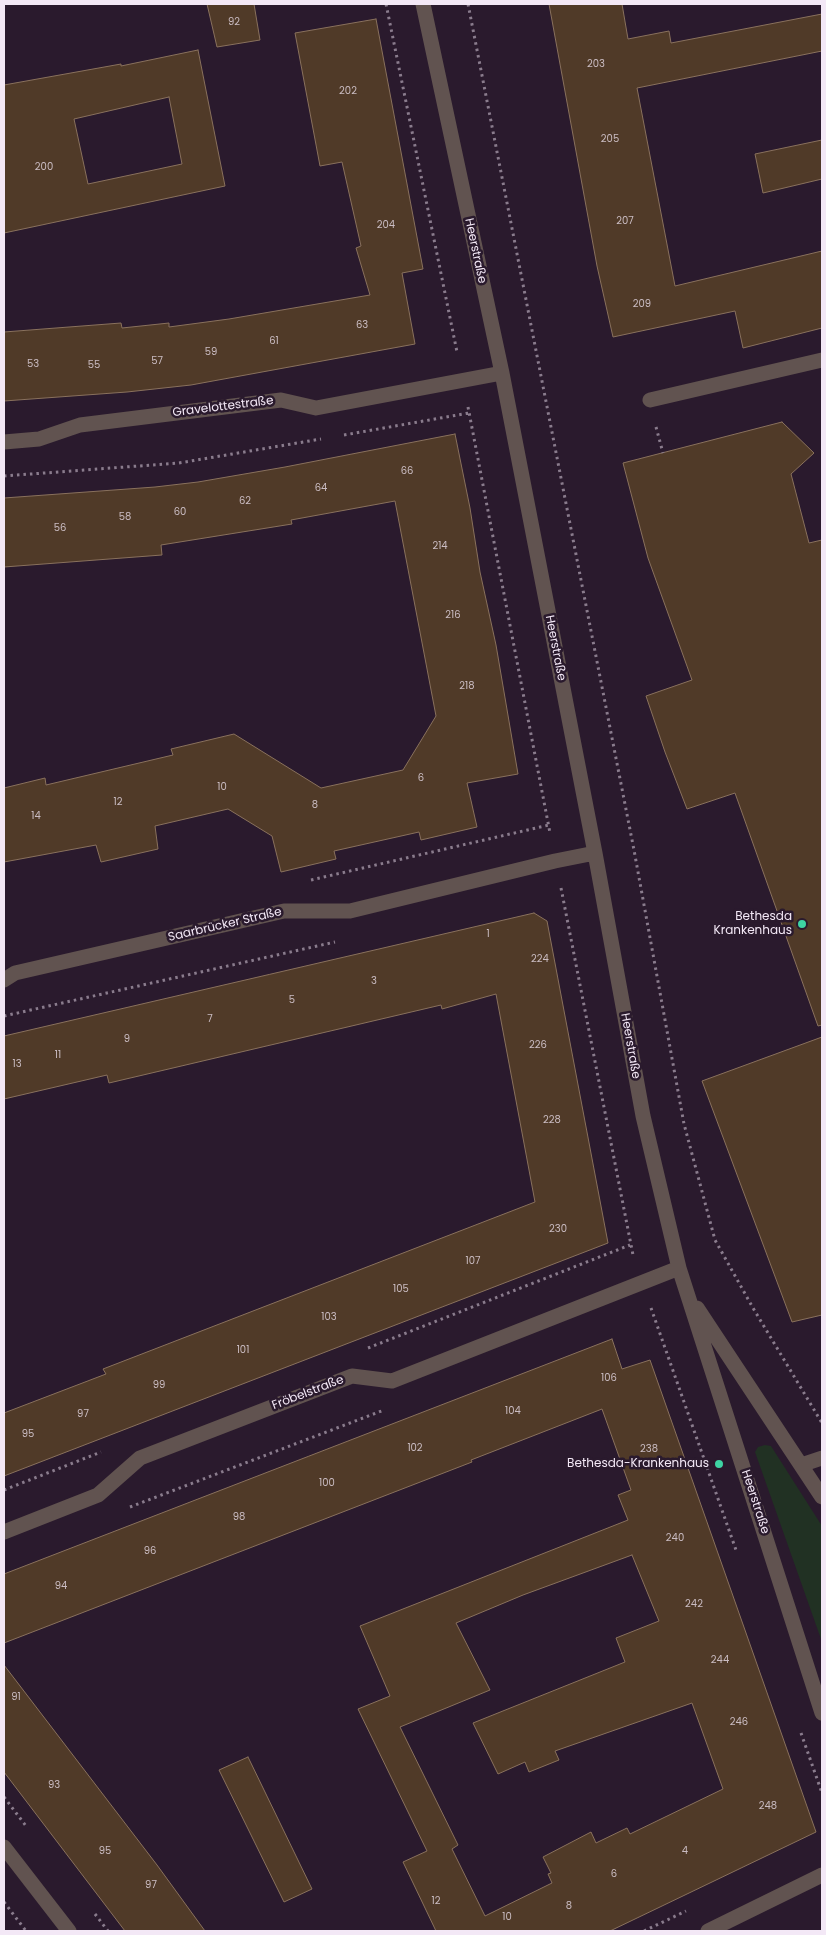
<!DOCTYPE html>
<html>
<head>
<meta charset="utf-8">
<style>
	body { margin:0 }
	#map { position:relative; width:826px; height:1935px; overflow:hidden; background:#2a1a2d; font-family:Poppins,sans-serif }
	canvas { display:block }
	.frame { position:absolute; inset:0; border:5px solid #f3e8f6; pointer-events:none }
</style>
</head>
<body>
<div id="map">
<canvas width="826" height="1935"></canvas>
<div class="frame"></div>
</div>
<script>
const ctx = document.querySelector('canvas').getContext('2d');
ctx.lineJoin = 'round';
function fill(path, color) {
  ctx.fillStyle = color;
  ctx.fill(path, 'evenodd');
}
function shape(rows) {
  const path = new Path2D();
  for (const r of rows) {
    path.moveTo(r[0], r[1]);
    for (let i = 2; i < r.length; i += 2) path.lineTo(r[i], r[i + 1]);
  }
  return path;
}
function stroke(path, color, width, dash) {
  ctx.strokeStyle = color;
  ctx.lineWidth = width;
  ctx.lineCap = dash ? 'butt' : 'round';
  ctx.setLineDash(dash || []);
  ctx.stroke(path);
}
function drawText(font, color, halo, rows, align = 'center') {
  ctx.font = font + ' Poppins,sans-serif';
  ctx.lineWidth = 5;
  ctx.setLineDash([]);
  ctx.textBaseline = 'middle';
  ctx.strokeStyle = halo;
  ctx.fillStyle = color;
  for (const [text, x, y, turn = 0] of rows) {
    ctx.save();
    ctx.translate(x, y);
    ctx.rotate((+turn || 0) * Math.PI / 180);
    ctx.textAlign = isNaN(turn) ? turn : align;
    if (halo) ctx.strokeText(text, 0, 0);
    ctx.fillText(text, 0, 0);
    ctx.restore();
  }
}
const green = shape([
	[765,1445,771,1446,822,1526,822,1642,755,1452,758,1447]
]);
const building = shape([
	[207,4,254,4,260,40,217,47,207,4],
	[549,4,622,4,628,39,669,31,671,43,822,14,822,51,637,88,675,286,822,251,822,328,743,348,735,311,613,337,597,266,549,4],
	[376,19,423,269,402,273,415,344,191,385,127,392,4,401,4,332,121,323,122,328,169,323,169,327,229,319,370,295,356,248,361,246,342,162,320,166,295,33,376,19],
	[198,50,225,186,4,233,4,85,121,64,121,66,198,50],
	[169,97,182,164,88,184,74,119,169,97],
	[822,140,822,179,763,193,755,154,822,140],
	[782,422,814,453,791,474,809,543,822,540,822,1025,818,1026,735,793,687,809,665,752,646,696,692,680,648,558,623,463,782,422],
	[455,434,470,508,480,572,496,645,518,774,467,783,477,827,421,840,419,832,334,851,336,859,281,872,272,836,228,809,155,826,158,849,101,862,96,845,4,862,4,788,45,778,46,785,173,755,171,749,234,734,321,788,403,770,436,716,395,501,291,520,292,524,161,545,162,555,4,567,4,498,155,487,198,482,285,467,455,434],
	[534,913,547,921,608,1243,4,1476,4,1413,106,1374,103,1369,535,1202,496,994,442,1009,441,1005,109,1083,107,1075,4,1099,4,1036,534,913],
	[822,1037,822,1315,792,1322,702,1081,822,1037],
	[612,1339,622,1369,650,1360,816,1832,610,1931,436,1931,403,1862,427,1851,358,1709,390,1696,360,1626,628,1520,618,1495,631,1490,602,1409,471,1460,472,1462,4,1643,4,1574,612,1339],
	[632,1555,659,1621,616,1638,625,1662,473,1723,498,1774,525,1762,529,1772,559,1760,555,1751,692,1703,723,1789,630,1834,627,1828,596,1843,591,1832,543,1857,551,1873,548,1874,552,1883,485,1916,452,1849,458,1845,400,1727,490,1690,456,1623,523,1595,632,1555],
	[4,1665,157,1865,205,1931,125,1931,4,1772,4,1665],
	[248,1757,312,1889,284,1902,219,1770,248,1757]
]);
const path = shape([
	[386,4,457,352],
	[468,4,634,850,684,1124,715,1240,753,1308,822,1423],
	[468,407,550,833],
	[656,427,663,453],
	[344,435,469,413],
	[4,476,179,463,321,439],
	[311,880,549,825],
	[561,888,633,1255],
	[4,1016,335,942],
	[651,1308,736,1550],
	[368,1348,630,1245],
	[4,1490,101,1452],
	[130,1507,384,1410],
	[801,1733,822,1793],
	[4,1797,26,1826],
	[4,1902,26,1931],
	[95,1914,108,1931],
	[644,1931,686,1911]
]);
const minor = shape([
	[423,4,502,373,595,853,643,1116,679,1268,822,1713],
	[650,400,822,360],
	[4,442,39,439,80,425,281,400,316,408,502,373],
	[4,980,15,973,284,911,350,911,555,861,595,853],
	[697,1308,822,1497],
	[801,1465,822,1458],
	[4,1532,98,1495,140,1458,352,1376,392,1381,679,1268],
	[4,1847,69,1931],
	[708,1931,822,1875]
]);
const markers = [
	[802,924,5,"#3ed4a3"],
	[719,1464,5,"#3ed4a3"]
];
const numberNames = [
	["92",234,22],
	["203",596,64],
	["202",348,91],
	["205",610,139],
	["200",44,167],
	["207",625,221],
	["204",386,225],
	["209",642,304],
	["63",362,325],
	["61",274,341],
	["59",211,352],
	["57",157,361],
	["53",33,364],
	["55",94,365],
	["66",407,471],
	["64",321,488],
	["62",245,501],
	["60",180,512],
	["58",125,517],
	["56",60,528],
	["214",440,546],
	["216",453,615],
	["218",467,686],
	["6",421,778],
	["10",222,787],
	["12",118,802],
	["8",315,805],
	["14",36,816],
	["1",488,934],
	["224",540,959],
	["3",374,981],
	["5",292,1000],
	["7",210,1019],
	["9",127,1039],
	["226",538,1045],
	["11",58,1055],
	["13",17,1064],
	["228",552,1120],
	["230",558,1229],
	["107",473,1261],
	["105",401,1289],
	["103",329,1317],
	["101",243,1350],
	["106",609,1378],
	["99",159,1385],
	["104",513,1411],
	["97",83,1414],
	["95",28,1434],
	["102",415,1448],
	["238",649,1449],
	["100",327,1483],
	["98",239,1517],
	["240",675,1538],
	["96",150,1551],
	["94",61,1586],
	["242",694,1604],
	["244",720,1660],
	["91",16,1697],
	["246",739,1722],
	["93",54,1785],
	["248",768,1806],
	["95",105,1851],
	["4",685,1851],
	["6",614,1874],
	["97",151,1885],
	["12",436,1901],
	["8",569,1906],
	["10",507,1917]
];
const streetNames = [
	["Heerstraße",475,251,78],
	["Gravelottestraße",223,407,-7],
	["Heerstraße",555,648,79],
	["Saarbrücker Straße",225,925,-13],
	["Heerstraße",630,1046,80],
	["Fröbelstraße",308,1393,-21],
	["Heerstraße",755,1502,72]
];
const poiNames = [
	["Bethesda",792,917],
	["Krankenhaus",792,931],
	["Bethesda-Krankenhaus",709,1464]
];
fill(green, '#213123');
fill(building, '#503a28');
stroke(building, '#89715d', 1);
stroke(path, '#8a7c8d', 3, [2.5, 4]);
stroke(minor, '#615350', 15);
for (const [x, y, r, color] of markers) {
  const dot = new Path2D();
  dot.arc(x, y, r, 0, 2 * Math.PI);
  ctx.fillStyle = color;
  ctx.fill(dot);
  stroke(dot, '#2a1a2d', 2);
}
drawText('10px', '#cabcc2', null, numberNames);
drawText('12px', '#f3e8f6', '#2a1a2d', streetNames);
drawText('12px', '#f3e8f6', '#2a1a2d', poiNames, 'right');
</script>
</body>
</html>
